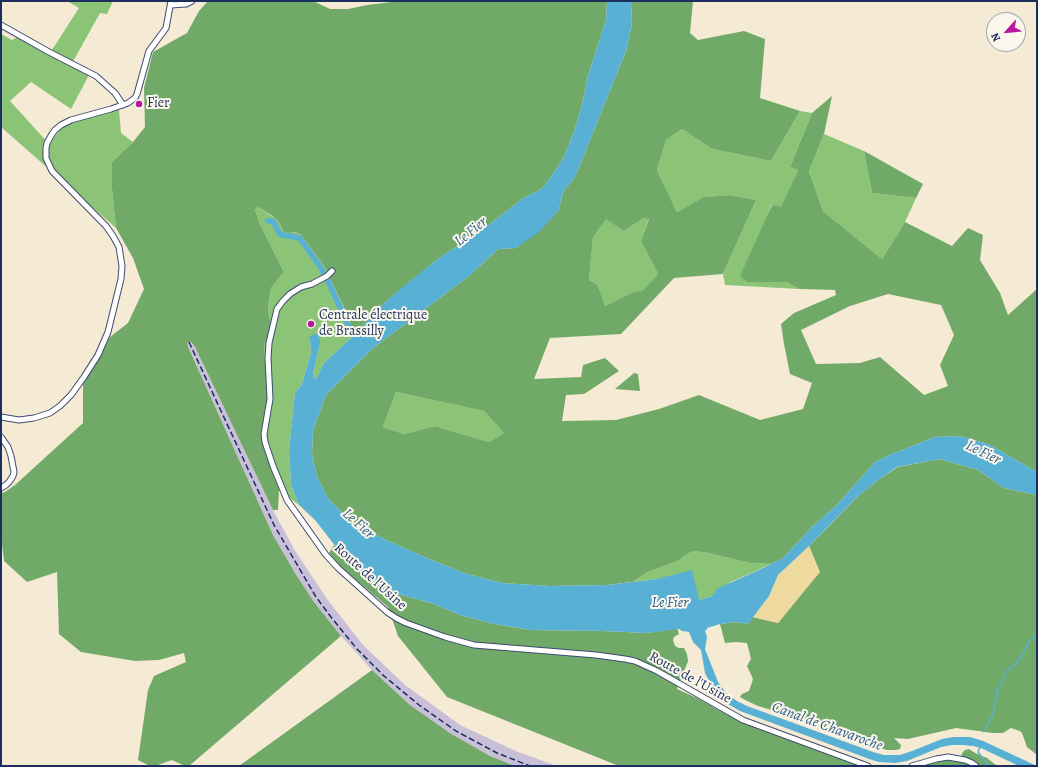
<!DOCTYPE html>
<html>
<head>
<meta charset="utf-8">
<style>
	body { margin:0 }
	#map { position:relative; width:1038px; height:767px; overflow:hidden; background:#f5ead4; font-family:Alegreya,serif }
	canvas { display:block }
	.frame { position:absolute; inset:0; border:2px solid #1b2f5e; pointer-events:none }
	.north { position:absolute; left:986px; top:12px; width:40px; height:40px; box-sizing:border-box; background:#fbf7ec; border:1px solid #a1a7b3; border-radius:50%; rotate:243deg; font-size:11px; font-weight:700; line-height:16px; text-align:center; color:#1b2f5e }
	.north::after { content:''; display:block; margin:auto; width:14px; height:18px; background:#b5179e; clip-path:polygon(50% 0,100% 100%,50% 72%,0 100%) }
</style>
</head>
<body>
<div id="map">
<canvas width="1038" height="767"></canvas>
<div class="frame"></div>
<div class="north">N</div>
</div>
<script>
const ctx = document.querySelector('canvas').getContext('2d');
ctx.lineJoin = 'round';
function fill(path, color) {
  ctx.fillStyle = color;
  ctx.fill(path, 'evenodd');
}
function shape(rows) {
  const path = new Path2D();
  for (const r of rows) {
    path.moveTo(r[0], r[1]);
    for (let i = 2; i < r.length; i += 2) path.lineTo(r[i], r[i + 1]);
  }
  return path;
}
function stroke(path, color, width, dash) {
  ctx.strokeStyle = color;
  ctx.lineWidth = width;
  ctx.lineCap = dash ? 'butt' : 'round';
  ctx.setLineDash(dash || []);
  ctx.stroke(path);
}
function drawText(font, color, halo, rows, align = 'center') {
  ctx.font = font + ' Alegreya,serif';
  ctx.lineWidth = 4;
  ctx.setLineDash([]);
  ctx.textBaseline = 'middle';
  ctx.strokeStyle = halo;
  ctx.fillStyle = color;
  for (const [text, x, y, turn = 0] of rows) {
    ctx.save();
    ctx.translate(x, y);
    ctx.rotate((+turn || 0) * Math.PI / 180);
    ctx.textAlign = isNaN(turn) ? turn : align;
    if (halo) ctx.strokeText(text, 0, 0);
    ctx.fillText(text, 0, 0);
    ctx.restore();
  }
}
const industrial = shape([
	[190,342,195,347,273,510,294,549,327,599,363,645,405,685,460,725,518,752,557,766,515,766,490,756,450,733,410,705,372,670,341,636,314,602,295,573,273,535,189,349,187,343]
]);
const green = shape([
	[67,1,113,1,107,14,100,13,71,65,89,75,71,109,31,82,10,101,50,145,55,136,62,128,68,124,119,110,121,133,133,142,112,162,112,189,116,228,1,127,1,34,12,40,17,37,50,53,79,8],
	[800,111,812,113,790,167,798,170,781,208,771,205,747,282,786,282,799,289,725,285,723,274,756,200,730,195,705,197,677,212,657,170,666,140,682,129,712,149,771,161],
	[824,134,864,151,872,193,916,198,905,222,882,259,823,211,809,171],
	[258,207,276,219,280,224,282,229,290,233,296,232,301,235,324,266,350,321,353,336,324,363,316,379,313,377,313,374,320,344,310,339,311,353,302,384,295,393,289,450,291,485,299,505,279,490,266,452,262,433,268,397,264,351,265,342,272,336,274,331,269,317,268,307,271,288,284,272,260,224,255,210],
	[606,218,624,231,644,218,649,218,641,241,658,274,643,292,633,292,605,306,598,285,589,280,593,237],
	[396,392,484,411,504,433,489,442,435,426,404,434,383,427],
	[694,551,708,553,750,563,771,564,731,582,713,596,699,600,657,579,632,582,648,572,680,560,685,555]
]);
const forest = shape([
	[208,1,313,1,330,9,348,9,367,5,392,2,607,1,606,20,588,76,582,105,574,132,563,159,546,184,540,190,522,199,490,224,438,259,383,304,353,336,350,320,324,266,301,235,296,232,289,233,284,232,282,229,280,224,276,219,271,215,258,207,255,210,260,224,284,272,271,288,268,307,269,317,274,331,272,336,265,342,264,351,268,397,262,433,266,452,279,490,278,510,273,510,195,347,191,342,187,343,189,349,273,535,295,573,314,602,341,636,189,766,185,766,172,760,155,766,150,766,138,760,148,690,154,676,186,662,184,653,159,660,135,661,81,652,59,634,57,572,27,582,4,561,1,534,1,493,5,492,15,485,83,423,83,382,110,337,128,323,144,289,133,258,116,228,112,189,112,162,133,142,145,127,144,88,153,52,187,33,199,11],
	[631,1,693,1,690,33,698,40,744,31,765,39,760,98,800,111,771,161,712,149,682,129,666,140,657,170,677,212,704,197,730,195,756,200,723,274,674,278,621,334,550,338,534,379,581,377,583,365,605,358,619,371,584,394,566,395,562,421,616,420,659,409,699,395,760,420,803,409,812,383,790,374,784,344,781,324,794,313,836,295,835,290,799,289,786,282,747,282,740,276,772,205,781,207,798,170,790,167,812,113,832,96,824,134,809,171,823,211,882,259,905,222,952,246,968,228,983,235,980,260,1000,293,1008,315,1037,289,1037,472,988,444,959,436,935,437,892,454,875,462,836,506,813,526,783,558,771,564,750,563,708,553,694,551,685,555,680,560,648,572,632,582,608,585,549,586,502,583,467,574,429,559,384,539,355,524,329,500,317,477,312,454,313,430,326,395,373,348,469,276,498,249,516,248,559,210,563,192,575,177,626,51,632,24],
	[644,218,649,219,641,241,658,274,643,291,633,292,605,306,598,285,589,280,593,237,606,219,624,231],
	[888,294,941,305,954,335,940,365,948,386,924,395,880,357,860,363,816,364,801,330,850,306],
	[396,392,484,411,504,433,489,442,435,426,404,434,383,427],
	[864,151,923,184,916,198,872,193],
	[634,373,638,374,640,391,615,389],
	[940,459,978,470,1004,488,1037,495,1037,755,1027,747,1022,733,1020,731,1011,728,1003,733,993,733,956,728,908,739,894,738,901,745,900,749,896,750,887,750,861,743,788,715,758,706,747,701,740,697,742,694,749,691,753,679,747,666,751,659,747,643,736,642,725,643,720,624,735,622,748,624,753,617,778,623,819,572,809,546,831,524,859,495,881,478,898,467],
	[334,545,344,557,359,569,365,578,381,587,398,594,431,603,463,616,495,624,531,630,603,631,647,633,677,628,679,634,674,637,673,640,675,646,679,648,684,648,687,654,688,661,677,689,699,699,722,712,755,727,861,766,619,766,447,697,398,636,388,607,340,566,329,553],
	[372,670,410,705,450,733,490,756,515,766,239,766],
	[969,749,975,753,987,758,997,766,921,766,947,760,961,760,962,753,965,750]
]);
const sand = shape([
	[809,546,820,572,778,623,753,617,769,596,778,575]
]);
const water = shape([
	[607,1,631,1,632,24,626,51,575,177,563,192,559,210,539,232,516,248,498,249,469,276,373,348,326,395,313,430,312,454,317,477,329,500,355,524,384,539,429,559,467,574,502,583,549,586,608,585,657,579,692,570,699,600,713,596,712,594,716,593,716,590,719,588,763,568,783,558,813,526,836,506,875,462,892,454,935,437,959,436,988,444,1037,472,1037,495,1004,488,978,470,940,459,897,467,881,478,859,495,809,546,778,575,769,596,748,624,735,622,720,624,707,628,707,630,705,630,707,637,705,649,718,682,726,693,737,701,747,706,873,752,884,755,900,755,912,751,942,739,953,737,970,737,983,741,1037,766,1019,766,981,748,973,746,962,745,952,745,941,747,907,761,895,763,879,762,872,760,740,711,726,703,721,698,713,689,705,673,701,650,693,642,689,632,682,631,679,629,647,633,603,631,531,630,495,624,463,616,431,603,398,594,381,587,365,578,359,569,344,557,315,520,299,505,291,485,289,450,295,393,302,384,311,353,310,339,309,337,317,333,320,339,320,344,313,374,313,377,316,379,324,363,353,336,383,304,405,285,438,259,490,224,522,199,540,190,546,184,563,159,574,132,582,105,588,76,606,20]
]);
const stream = shape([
	[351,331,353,337],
	[984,732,993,714,997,691,1007,671,1020,659,1030,640,1037,634],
	[980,747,978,752,989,766]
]);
const canal = shape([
	[268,221,273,221,279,233,282,235,295,237,299,238,304,244,321,268,327,279,351,331]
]);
const minor = shape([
	[171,5,186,4,192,1],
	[1,25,49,52,96,76,115,93,123,105],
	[332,271,327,276,312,284,301,287,290,294,283,301,277,309,269,343,268,358,270,399,264,434,265,442,273,466,287,500,326,555,338,568,387,612,396,618,406,623,445,637,474,645,596,655,625,659,635,661,657,671,743,720,868,766],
	[1,417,19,420,34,418,50,413,60,406,71,395,84,377,98,355,108,332,121,279,122,266,119,247,113,236,106,226,52,171,46,158,46,148,47,143,52,134,55,130,61,125,71,120,111,109,128,103,135,98,137,94,149,51,166,28,171,1],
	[1,437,8,447,11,456,14,472,13,476,9,482,6,485,1,488],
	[912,766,936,759,948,757,965,760,972,763,976,766]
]);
const rail = shape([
	[189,342,274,525,316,597,331,617,357,649,384,676,419,705,456,731,497,753,530,766]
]);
const markers = [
	[139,104,4,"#b5179e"],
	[311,324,4,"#b5179e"]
];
const poiNames = [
	["Fier",147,104],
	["Centrale électrique",319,316],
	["de Brassilly",319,332]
];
const streetNames = [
	["Route de l'Usine",370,577,42],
	["Route de l'Usine",690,678,29]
];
const waterNames = [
	["Le Fier",471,232,-39],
	["Le Fier",983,453,26],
	["Le Fier",358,524,42],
	["Le Fier",670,603],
	["Canal de Chavaroche",827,727,20]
];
fill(industrial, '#c9bfd8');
fill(green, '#8cc477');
fill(forest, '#71aa68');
fill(sand, '#eeda9e');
fill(water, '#58b1d5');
stroke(stream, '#58b1d5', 1.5);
stroke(canal, '#58b1d5', 5.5);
stroke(minor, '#3c4b70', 7);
stroke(minor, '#fff', 5);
stroke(rail, '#1b2f5e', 1.5, [6, 3]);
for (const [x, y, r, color] of markers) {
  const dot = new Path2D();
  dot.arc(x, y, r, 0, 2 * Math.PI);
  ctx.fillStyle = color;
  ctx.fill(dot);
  stroke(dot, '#fbf7ec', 1.5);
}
drawText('14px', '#1b2f5e', '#fbf7ec', poiNames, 'left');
drawText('14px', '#1b2f5e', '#fbf7ec', streetNames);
drawText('italic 15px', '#305c88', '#fbf7ec', waterNames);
</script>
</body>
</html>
